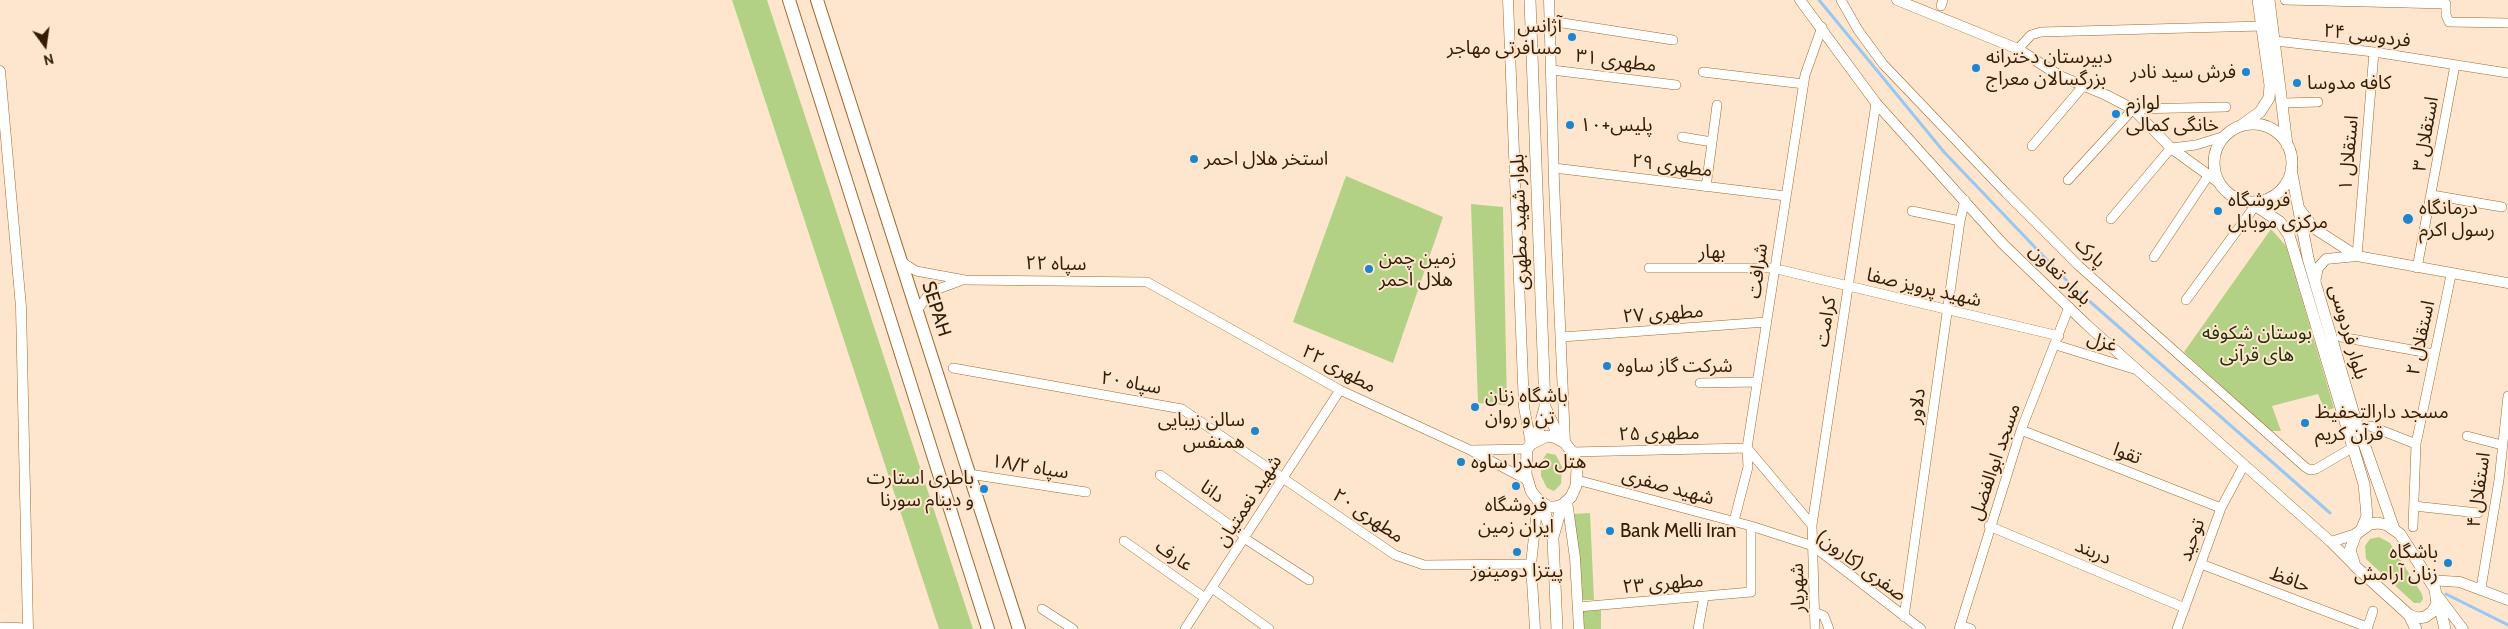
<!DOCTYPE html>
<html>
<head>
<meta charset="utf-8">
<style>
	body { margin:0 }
	#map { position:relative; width:2508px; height:629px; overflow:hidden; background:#fee6ce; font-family:Cabin,sans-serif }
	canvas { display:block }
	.north { position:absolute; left:20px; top:20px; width:50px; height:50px; -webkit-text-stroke:4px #fee6ce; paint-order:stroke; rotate:166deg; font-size:14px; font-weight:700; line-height:20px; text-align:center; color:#321c03 }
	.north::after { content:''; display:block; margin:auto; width:18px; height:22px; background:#321c03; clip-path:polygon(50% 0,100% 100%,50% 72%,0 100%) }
</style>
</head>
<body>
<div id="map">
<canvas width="2508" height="629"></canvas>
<div class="north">N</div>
</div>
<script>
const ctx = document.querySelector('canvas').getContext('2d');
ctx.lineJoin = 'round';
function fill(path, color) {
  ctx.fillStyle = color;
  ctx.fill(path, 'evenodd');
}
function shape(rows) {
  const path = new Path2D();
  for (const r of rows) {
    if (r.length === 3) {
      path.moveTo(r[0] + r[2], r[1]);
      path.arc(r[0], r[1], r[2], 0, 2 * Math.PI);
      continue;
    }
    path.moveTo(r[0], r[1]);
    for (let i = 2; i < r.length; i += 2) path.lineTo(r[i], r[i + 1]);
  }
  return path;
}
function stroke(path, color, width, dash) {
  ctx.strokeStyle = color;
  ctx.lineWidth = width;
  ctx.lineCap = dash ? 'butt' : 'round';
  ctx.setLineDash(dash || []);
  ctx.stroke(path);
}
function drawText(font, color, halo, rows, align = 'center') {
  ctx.font = font + ' Cabin,"Noto Sans Arabic",sans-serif';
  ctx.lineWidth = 4;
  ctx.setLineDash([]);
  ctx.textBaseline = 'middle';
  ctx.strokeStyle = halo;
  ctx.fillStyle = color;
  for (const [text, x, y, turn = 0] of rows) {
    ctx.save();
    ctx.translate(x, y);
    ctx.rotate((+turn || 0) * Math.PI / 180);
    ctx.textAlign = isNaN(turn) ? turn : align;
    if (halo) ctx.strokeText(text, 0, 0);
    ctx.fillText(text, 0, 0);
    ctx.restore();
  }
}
const green = shape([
	[732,0,767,0,973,629,939,629],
	[1346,176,1443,217,1393,363,1293,322],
	[1471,204,1503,207,1507,405,1478,403],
	[2271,229,2286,246,2334,408,2325,411,2318,394,2272,406,2281,431,2270,431,2184,352],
	[1547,453,1556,455,1562,467,1561,484,1554,491,1547,488,1541,476,1541,462],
	[1590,513,1594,600,1581,600,1574,514],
	[2379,537,2390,543,2422,594,2423,599,2420,603,2414,603,2366,559,2365,546,2370,539],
	[1601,610,1601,629,1583,629,1583,611]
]);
const stream = shape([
	[1819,0,1944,152,2070,284,2330,513],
	[2446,594,2508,625]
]);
const minor = shape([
	[1841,0,1858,30,1883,64,2006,193,2079,266,2305,467,2310,470,2316,469,2352,448],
	[2285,0,2446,4,2446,15,2449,22,2508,23],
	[1941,6,1943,0],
	[1550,21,1673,40],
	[2275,41,2374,52,2508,73],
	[2018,49,2031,35,2041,32,2262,26],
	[1552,70,1676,85],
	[1703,72,1804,84],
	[2284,103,2318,102],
	[1682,137,1712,142],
	[2032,146,2084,85],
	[1554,168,1786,196],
	[2068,180,2133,109,2226,107],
	[1706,187,1717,105],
	[2432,195,2502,207],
	[1912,211,1960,221],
	[2111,219,2171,148,2196,145,2225,136],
	[2357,256,2374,52],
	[2154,257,2208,176],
	[902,262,916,271,965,280,1147,282,1340,390,1470,450,1527,480],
	[1649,268,1775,268],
	[2417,268,2455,65],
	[1781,270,2059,336],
	[2186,300,2255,206],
	[917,311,930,292,960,281],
	[1562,337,1766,322],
	[2341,337,2434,354],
	[2056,345,2137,370],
	[953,368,1182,409,1395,555,1424,565,1531,564],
	[1700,383,1756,382],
	[2370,426,2416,444],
	[2021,430,2221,508],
	[2467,436,2502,445],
	[1472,450,1527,449],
	[1572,452,1747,448,1812,525],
	[969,474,1086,492],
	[1160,475,1245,536],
	[1577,480,1751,526,1813,546,1921,629],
	[2414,506,2478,513],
	[1734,521,1748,467,1747,448,1805,75,1822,27],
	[1989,526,2185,608],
	[2413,527,2416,444,2451,275],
	[1244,538,1309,580],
	[1124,541,1205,598],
	[2201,564,2367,627],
	[1212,588,1269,629],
	[2481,588,2499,480,2508,396],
	[1578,607,1751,592,1751,526],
	[1042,609,1073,629],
	[1815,612,1824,616,1829,629],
	[1904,617,1960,221,1965,200],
	[1960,625,1971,629],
	[0,627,28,628],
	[1185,629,1340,390],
	[1698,629,1704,597],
	[1815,629,1812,525,1876,103],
	[1959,629,2021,430,2069,307],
	[2177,629,2221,508,2244,465],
	[2367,629,2373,611]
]);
const tertiary = shape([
	[1508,0,1524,407,1531,444],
	[1549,0,1554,182,1565,443],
	[1800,0,1876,103,2003,244,2087,325,2331,542,2354,565],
	[1897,0,2018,49,2060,76,2106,95,2133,109,2171,148,2218,182],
	[0,71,21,307,28,629],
	[2299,208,2315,229,2357,256],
	[2315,282,2318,268,2326,259,2357,256,2508,283],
	[1567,501,1575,558,1579,629],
	[2331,542,2356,534],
	[2429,580,2460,582,2508,600],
	[2438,596,2463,629],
	[1535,629,1531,564,1538,500]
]);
const secondary = shape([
	[1530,0,1545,407,1560,439],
	[2269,0,2287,145],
	[2253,163,39],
	[2242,125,2260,112,2269,98,2270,85,2258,0],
	[2291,169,2308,258,2355,418,2394,529],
	[2250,202,2280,222,2289,235,2364,484,2367,516,2362,528],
	[1547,436,1554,437,1565,443,1572,452,1577,469,1576,486,1571,497,1562,505,1555,507,1549,507,1538,500,1531,491,1526,474,1527,449,1531,444,1547,436],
	[1535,442,1545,407],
	[1542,504,1553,539,1557,629],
	[2378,523,2387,525,2400,534,2435,589,2437,604,2432,612,2425,617,2417,618,2409,615,2355,566,2350,550,2356,534,2370,524,2378,523],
	[1553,537,1562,505],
	[2438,599,2445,629],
	[2409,615,2416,629]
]);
const primary = shape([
	[789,0,988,629],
	[817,0,1019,629]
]);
const markers = [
	[1572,37,5,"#1b85cf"],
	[1976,68,5,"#1b85cf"],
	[2246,72,5,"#1b85cf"],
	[2297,83,5,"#1b85cf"],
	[2116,114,5,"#1b85cf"],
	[1570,125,5,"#1b85cf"],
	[1194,159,5,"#1b85cf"],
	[2218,211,5,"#1b85cf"],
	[2408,219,6,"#1b85cf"],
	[1369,269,5,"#1b85cf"],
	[1607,366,5,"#1b85cf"],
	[1475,407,5,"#1b85cf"],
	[2305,423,5,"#1b85cf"],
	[1255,431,5,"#1b85cf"],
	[1461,462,5,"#1b85cf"],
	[1516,486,5,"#1b85cf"],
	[984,489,5,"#1b85cf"],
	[1610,531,5,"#1b85cf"],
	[1517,552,5,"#1b85cf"],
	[2448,563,5,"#1b85cf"]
];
const poiNames = [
	["آژانس",1562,26,"right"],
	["مسافرتی مهاجر",1562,48,"right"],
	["دبیرستان دخترانه",1986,57],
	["بزرگسالان معراج",1986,79],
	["فرش سید نادر",2236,72,"right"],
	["کافه مدوسا",2307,83],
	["لوازم",2126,103],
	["خانگی کمالی",2126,125],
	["پلیس+۱۰",1580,125],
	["استخر هلال احمر",1204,159],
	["فروشگاه",2228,200],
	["مرکزی موبایل",2228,222],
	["درمانگاه",2419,208],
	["رسول اکرم",2419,230],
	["زمین چمن",1379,258],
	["هلال احمر",1379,280],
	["شرکت گاز ساوه",1617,366],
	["باشگاه زنان",1485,396],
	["تن و روان",1485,418],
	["مسجد دارالتحفیظ",2315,412],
	["قرآن کریم",2315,434],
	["سالن زيبايى",1245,420,"right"],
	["همنفس",1245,442,"right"],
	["هتل صدرا ساوه",1471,462],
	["باطری استارت",974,478,"right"],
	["و دینام سورنا",974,500,"right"],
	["فروشگاه",1516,505,"center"],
	["ایران زمین",1516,527,"center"],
	["Bank Melli Iran",1620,531],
	["باشگاه",2438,552,"right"],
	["زنان آرامش",2438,574,"right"],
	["پیتزا دومینوز",1517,571,"center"]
];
const streetNames = [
	["فردوسی ۲۴",2367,36,7],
	["مطهری ۳۱",1616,61,7],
	["استقلال ۳",2426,134,-80],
	["استقلال ۱",2349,153,-85],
	["مطهری ۲۹",1672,166,7],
	["بلوار شهید مطهری",1520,222,-92],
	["بهار",1712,252],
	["پارک",2090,253,43],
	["سپاه ۲۲",1056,264,1],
	["شرافت",1758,271,-82],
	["بلوار تعاون",2060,275,44],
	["شهید پرویز صفا",1924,288,13],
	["SEPAH",936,309,72],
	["مطهری ۲۷",1663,314,-4],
	["کرامت",1826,322,-81],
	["بلوار فردوسی",2348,332,74],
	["استقلال ۲",2421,338,-78],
	["غزل",2102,342,17],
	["مطهری ۲۲",1339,369,28],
	["سپاه ۲۰",1131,383,10],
	["دلاور",1917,406,-82],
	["مطهری ۲۵",1659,434,-1],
	["تقوا",2127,454,21],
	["مسجد ابوالفضل",1995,462,-71],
	["سپاه ۱۸/۲",1030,467,9],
	["شهید صفری",1668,487,15],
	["استقلال ۴",2479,490,-82],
	["دانا",1212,492,36],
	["شهید نعمتیان",1249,501,-57],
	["مطهری ۲۰",1368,516,34],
	["توحید",2192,540,-70],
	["دربند",2093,552,23],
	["عارف",1174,556,35],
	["صفری (کارون)",1861,566,36],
	["حافظ",2290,580,21],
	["مطهری ۲۳",1663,584,-5],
	["شهریار",1798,588,-92]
];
const parkNames = [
	["بوستان شکوفه",2257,333],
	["های قرآنی",2257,355]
];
fill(green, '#b3d184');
stroke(stream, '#99c7f0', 3);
stroke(minor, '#a06a2d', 10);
stroke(tertiary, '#a06a2d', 11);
stroke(secondary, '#a06a2d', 12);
stroke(primary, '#a06a2d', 14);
stroke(minor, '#fff', 9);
stroke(tertiary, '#fff', 10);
stroke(secondary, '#fff', 11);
stroke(primary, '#fff', 12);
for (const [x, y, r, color] of markers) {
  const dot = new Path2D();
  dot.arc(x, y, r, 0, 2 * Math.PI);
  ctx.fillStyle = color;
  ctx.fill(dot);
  stroke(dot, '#fee6ce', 2);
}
drawText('19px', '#321c03', '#fee6ce', poiNames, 'left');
drawText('19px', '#321c03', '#fee6ce', streetNames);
drawText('19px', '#233009', '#fee6ce', parkNames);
</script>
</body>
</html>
